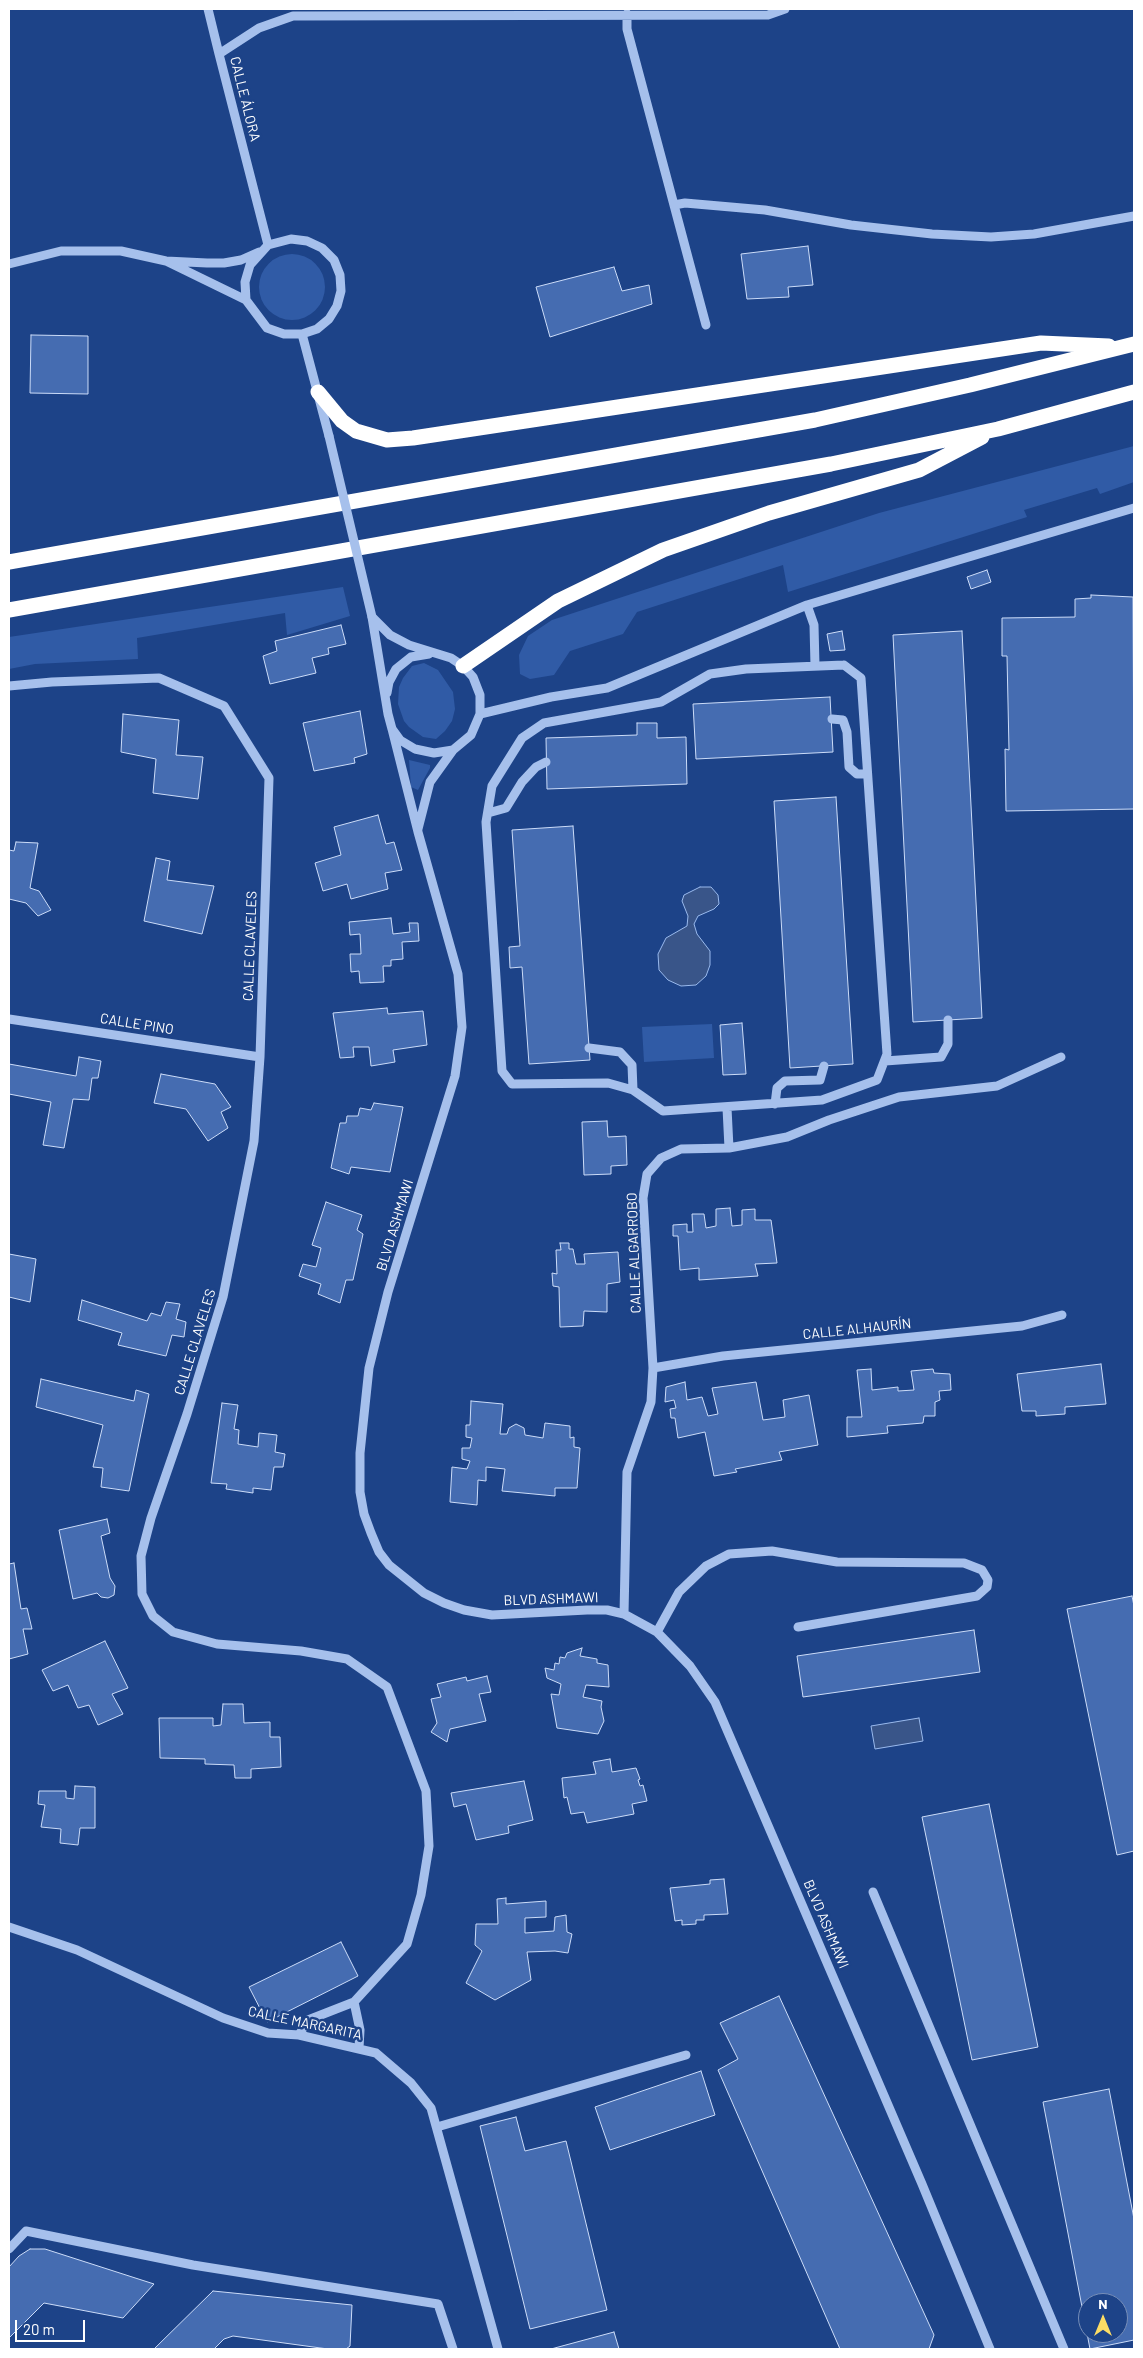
<!DOCTYPE html>
<html>
<head>
<meta charset="utf-8">
<style>
	body { margin:0 }
	#map { position:relative; width:1143px; height:2358px; overflow:hidden; background:#1d4388; font-family:Barlow,sans-serif }
	canvas { display:block }
	.frame { position:absolute; inset:0; border:10px solid #fff; pointer-events:none }
	.north { position:absolute; left:1078px; top:2293px; width:50px; height:50px; box-sizing:border-box; background:#1d4388; border:1px solid #778eb8; border-radius:50%; rotate:0deg; font-size:14px; font-weight:700; line-height:20px; text-align:center; color:#fff }
	.north::after { content:''; display:block; margin:auto; width:18px; height:22px; background:#fbdc65; clip-path:polygon(50% 0,100% 100%,50% 72%,0 100%) }
	.scale { position:absolute; left:15px; top:2320px; width:70px; height:22px; box-sizing:border-box; border:2px solid #fff; border-top:0; padding-left:6px; font-size:15px; line-height:18px; white-space:nowrap; color:#fff; -webkit-text-stroke:4px #1d4388; paint-order:stroke }
</style>
</head>
<body>
<div id="map">
<canvas width="1143" height="2358"></canvas>
<div class="frame"></div>
<div class="north">N</div>
<div class="scale">20 m</div>
</div>
<script>
const ctx = document.querySelector('canvas').getContext('2d');
ctx.lineJoin = 'round';
function fill(path, color) {
  ctx.fillStyle = color;
  ctx.fill(path, 'evenodd');
}
function shape(rows) {
  const path = new Path2D();
  for (const r of rows) {
    if (r.length === 3) {
      path.moveTo(r[0] + r[2], r[1]);
      path.arc(r[0], r[1], r[2], 0, 2 * Math.PI);
      continue;
    }
    path.moveTo(r[0], r[1]);
    for (let i = 2; i < r.length; i += 2) path.lineTo(r[i], r[i + 1]);
  }
  return path;
}
function stroke(path, color, width, dash) {
  ctx.strokeStyle = color;
  ctx.lineWidth = width;
  ctx.lineCap = dash ? 'butt' : 'round';
  ctx.setLineDash(dash || []);
  ctx.stroke(path);
}
function drawText(font, color, halo, rows, align = 'center') {
  ctx.font = font + ' Barlow,sans-serif';
  ctx.lineWidth = 5;
  ctx.setLineDash([]);
  ctx.textBaseline = 'middle';
  ctx.strokeStyle = halo;
  ctx.fillStyle = color;
  for (const [text, x, y, turn = 0] of rows) {
    ctx.save();
    ctx.translate(x, y);
    ctx.rotate((+turn || 0) * Math.PI / 180);
    ctx.textAlign = isNaN(turn) ? turn : align;
    if (halo) ctx.strokeText(text, 0, 0);
    ctx.fillText(text, 0, 0);
    ctx.restore();
  }
}
const green = shape([
	[292,287,33],
	[1134,446,1134,482,1100,494,1097,488,1024,510,1027,517,788,592,783,565,637,612,623,634,570,651,554,675,530,679,520,674,519,655,528,636,552,620,879,513],
	[343,587,350,616,287,635,285,613,137,638,138,659,35,664,9,669,9,637],
	[424,663,438,670,453,692,455,709,452,721,445,731,436,739,423,737,409,727,404,721,398,704,399,687,403,678,412,666],
	[409,760,430,765,430,768,418,790,411,787],
	[712,1024,714,1058,644,1062,642,1027]
]);
const water = shape([
	[700,887,711,887,718,895,719,904,714,909,698,916,694,924,697,934,710,951,710,965,706,976,696,985,681,986,668,980,659,970,658,954,666,938,687,926,688,916,682,901,684,895,700,887],
	[919,1718,923,1741,875,1749,871,1726,919,1718]
]);
const building = shape([
	[808,246,813,285,788,287,789,297,747,299,741,254,808,246],
	[614,267,622,291,649,285,652,304,550,337,536,287,614,267],
	[31,335,88,336,88,394,30,393,31,335],
	[987,570,991,582,971,589,967,577,987,570],
	[1091,595,1133,597,1134,809,1006,811,1005,749,1009,750,1007,656,1002,656,1002,618,1075,617,1075,599,1091,598,1091,595],
	[341,625,346,644,328,648,329,654,312,658,316,673,270,684,263,656,277,651,275,641,341,625],
	[842,631,845,650,830,651,827,634,842,631],
	[962,631,982,1018,913,1022,893,635,962,631],
	[830,697,833,752,696,759,693,704,830,697],
	[360,711,367,754,354,758,355,763,314,771,303,723,360,711],
	[123,714,179,720,176,755,203,757,198,799,153,793,156,759,121,752,123,714],
	[637,723,657,723,657,738,686,737,687,784,547,789,546,738,637,735,637,723],
	[836,797,853,1064,790,1068,774,801,836,797],
	[378,815,386,844,394,842,402,870,385,873,388,889,351,899,347,884,323,891,315,863,341,855,334,827,378,815],
	[573,826,590,1060,529,1064,522,967,510,968,509,947,520,946,512,830,573,826],
	[16,842,38,843,30,888,39,891,51,910,38,916,26,903,9,899,9,850,14,851,16,842],
	[156,858,170,861,167,880,214,886,202,934,144,921,156,858],
	[391,918,393,934,410,932,409,923,418,923,419,941,402,942,403,959,391,960,391,966,383,966,384,982,360,983,359,971,351,972,350,954,361,954,360,934,350,935,349,922,391,918],
	[387,1008,388,1014,423,1011,427,1045,393,1050,395,1062,371,1066,369,1047,353,1047,354,1057,340,1058,333,1013,387,1008],
	[742,1023,746,1074,723,1075,720,1025,742,1023],
	[79,1057,101,1061,98,1078,92,1078,89,1100,73,1099,64,1148,43,1145,51,1102,9,1094,9,1064,76,1076,79,1057],
	[161,1074,215,1084,231,1107,221,1112,228,1128,208,1141,186,1109,154,1103,161,1074],
	[374,1103,403,1107,390,1172,351,1167,349,1174,331,1168,340,1123,346,1123,347,1116,358,1116,360,1108,371,1110,374,1103],
	[607,1121,608,1137,626,1136,627,1165,611,1166,611,1174,584,1175,582,1122,607,1121],
	[326,1202,362,1215,357,1230,363,1234,353,1280,346,1280,340,1303,318,1294,321,1284,299,1276,303,1264,316,1267,321,1248,312,1245,326,1202],
	[730,1208,732,1226,742,1225,742,1210,755,1209,755,1220,771,1220,777,1263,755,1264,758,1276,699,1280,699,1268,680,1270,678,1236,673,1236,673,1225,687,1224,687,1232,693,1232,692,1214,704,1214,706,1228,716,1226,716,1209,730,1208],
	[560,1243,569,1243,569,1249,573,1249,576,1264,585,1264,584,1254,618,1252,620,1282,607,1284,607,1312,584,1311,583,1326,560,1327,559,1287,553,1286,552,1273,557,1274,556,1250,561,1250,560,1243],
	[9,1254,36,1259,30,1302,9,1297,9,1254],
	[82,1300,147,1321,151,1313,161,1316,166,1302,180,1304,176,1319,186,1322,184,1337,172,1335,166,1356,118,1345,122,1333,78,1320,82,1300],
	[1101,1364,1106,1404,1065,1407,1065,1414,1036,1416,1036,1411,1022,1411,1017,1374,1101,1364],
	[871,1369,872,1390,898,1387,898,1391,914,1390,911,1371,933,1369,934,1373,950,1374,951,1390,939,1391,940,1400,935,1402,935,1416,924,1416,923,1423,887,1426,888,1433,847,1437,847,1417,862,1417,857,1370,871,1369],
	[41,1379,134,1401,136,1390,149,1394,129,1491,101,1487,103,1468,93,1467,103,1425,36,1407,41,1379],
	[685,1382,687,1400,702,1397,708,1416,718,1414,712,1388,756,1382,763,1420,785,1417,783,1400,809,1395,818,1445,779,1452,782,1460,735,1469,737,1472,714,1476,705,1432,678,1438,675,1418,671,1418,670,1409,676,1408,674,1400,665,1402,666,1387,685,1382],
	[471,1401,503,1404,500,1434,507,1434,509,1428,516,1424,524,1428,525,1435,543,1438,545,1423,570,1426,570,1438,574,1437,574,1447,580,1448,577,1488,555,1488,555,1496,502,1491,505,1469,486,1467,486,1481,478,1480,477,1505,450,1502,452,1467,467,1469,470,1461,462,1459,462,1448,470,1448,472,1438,466,1437,466,1425,470,1425,471,1401],
	[222,1403,238,1405,234,1429,239,1430,238,1444,258,1447,259,1433,277,1435,275,1452,285,1454,283,1467,274,1467,271,1490,253,1488,253,1493,226,1489,227,1484,211,1483,222,1403],
	[107,1519,110,1533,101,1536,110,1578,115,1586,114,1595,108,1598,101,1597,97,1593,73,1599,59,1530,107,1519],
	[14,1563,21,1609,27,1608,32,1629,23,1629,28,1654,9,1659,9,1564,14,1563],
	[1132,1596,1134,1606,1134,1851,1117,1855,1067,1609,1132,1596],
	[974,1630,980,1672,803,1697,797,1656,974,1630],
	[105,1641,128,1688,112,1694,123,1714,98,1725,89,1705,78,1708,68,1685,53,1691,42,1670,105,1641],
	[582,1648,580,1656,597,1659,597,1663,608,1665,609,1687,586,1685,583,1697,602,1701,601,1707,604,1721,598,1734,557,1728,551,1694,559,1695,561,1684,547,1678,545,1668,554,1670,555,1663,559,1664,560,1657,565,1658,567,1653,582,1648],
	[487,1676,491,1692,479,1694,486,1721,450,1729,447,1742,431,1732,437,1723,431,1699,441,1697,437,1684,466,1677,467,1681,487,1676],
	[223,1704,243,1704,244,1723,270,1722,270,1737,280,1737,281,1767,251,1769,251,1778,235,1778,234,1765,205,1764,205,1759,160,1758,159,1718,213,1718,213,1726,221,1725,223,1704],
	[610,1759,612,1772,636,1768,640,1779,638,1780,640,1786,643,1785,647,1801,632,1804,634,1814,587,1823,584,1812,571,1814,567,1797,564,1798,562,1778,596,1774,593,1762,610,1759],
	[524,1781,533,1820,508,1826,509,1833,476,1840,466,1804,454,1807,451,1793,524,1781],
	[75,1786,95,1787,95,1828,80,1828,78,1845,60,1843,61,1829,41,1827,45,1805,38,1804,39,1791,66,1791,66,1798,74,1799,75,1786],
	[989,1804,1038,2047,972,2060,922,1817,989,1804],
	[724,1879,728,1914,704,1915,704,1920,696,1920,696,1924,682,1925,682,1920,675,1921,670,1888,710,1884,710,1880,724,1879],
	[506,1898,506,1904,546,1901,546,1917,525,1918,525,1933,554,1931,555,1917,566,1915,567,1932,572,1934,568,1953,555,1951,527,1952,531,1980,495,2000,466,1983,482,1951,475,1945,476,1924,498,1924,497,1899,506,1898],
	[341,1942,358,1976,267,2022,249,1987,341,1942],
	[779,1996,934,2335,929,2349,840,2349,718,2070,738,2059,720,2023,779,1996],
	[701,2071,715,2115,610,2150,595,2107,701,2071],
	[1109,2089,1134,2219,1134,2340,1090,2349,1043,2102,1109,2089],
	[1088,2303,1118,2303,1118,2333,1088,2333,1088,2303],
	[516,2117,525,2151,566,2141,607,2310,530,2329,480,2126,516,2117],
	[30,2249,45,2249,154,2284,123,2318,44,2303,9,2338,9,2267,19,2256,30,2249],
	[213,2291,352,2305,350,2346,346,2349,328,2349,233,2336,224,2339,214,2349,154,2349,213,2291],
	[614,2332,619,2349,551,2349,614,2332]
]);
const minor = shape([
	[208,9,219,54],
	[627,14,627,29,706,325],
	[674,205,685,203,765,210,851,225,932,234,991,237,1034,234,1134,216],
	[268,245,219,54,259,28,293,16,768,15,785,9],
	[166,261,246,300,267,328,284,334,302,334,317,329,329,319,337,306,341,291,340,275,334,260,322,248,307,241,291,239,268,245,250,265,245,282,246,300],
	[9,264,61,251,121,251,166,261,207,263,224,263,241,260,259,252],
	[302,334,329,436],
	[807,605,814,625,815,666],
	[372,617,390,635,409,645,451,658,463,666,473,677,480,695,480,714,471,735,453,750,430,782,418,829],
	[372,617,388,714,392,729,400,740,415,749,434,753,453,750],
	[844,665,861,678,887,1054,877,1080,822,1100,663,1111,633,1090,608,1083,512,1084,502,1071,486,822,492,786,522,738,544,723,661,702,710,674,746,669,844,665],
	[9,686,52,682,159,678,224,706,269,778,260,1057,254,1141,223,1297,187,1414,151,1518,141,1556,142,1594,153,1616,173,1632,217,1644,301,1651,347,1659,387,1687,426,1791,429,1846,421,1895,407,1944,354,2002,308,2020,299,2035],
	[387,693,389,682,396,669,411,657,429,654],
	[480,714,551,697,607,688,807,605,1134,508],
	[832,719,843,720,847,732,849,767,857,774,867,774],
	[392,729,418,832,458,974,462,1027,455,1076,388,1292,369,1368,360,1453,360,1492,364,1514,371,1533,379,1552,389,1565,424,1593,444,1603,464,1610,492,1615,587,1610,607,1610,624,1614,657,1632,690,1666,715,1702,922,2184,990,2349],
	[488,813,506,808,522,782,536,767,546,762],
	[9,1019,260,1057],
	[589,1048,620,1052,632,1065,633,1090],
	[885,1061,941,1057,948,1044,948,1020],
	[775,1104,777,1088,785,1081,820,1080,824,1066],
	[727,1108,729,1148],
	[653,1368,723,1356,1022,1326,1062,1315],
	[624,1614,627,1472,651,1402,653,1368,643,1198,647,1174,661,1158,681,1149,729,1148,787,1137,829,1120,899,1097,997,1086,1061,1057],
	[657,1632,679,1592,706,1566,729,1554,772,1551,837,1562,964,1563,982,1570,988,1580,987,1587,977,1596,798,1627],
	[873,1892,1064,2349],
	[9,1927,77,1950,223,2018,268,2033,299,2035,376,2053,411,2083,431,2108,498,2349],
	[354,2002,360,2030,359,2048],
	[437,2127,686,2055],
	[9,2249,26,2231,193,2265,438,2304,453,2349]
]);
const highway = shape([
	[318,392,342,421,356,431,387,440,413,438,1041,343,1109,346],
	[9,562,815,420,970,385,1134,344],
	[9,610,831,464,998,429,1134,392],
	[463,666,558,601,663,550,769,513,919,470,982,437]
]);
const minorBridge = shape([
	[329,436,372,617]
]);
const streetNames = [
	["CALLE ÁLORA",245,99,76],
	["CALLE CLAVELES",250,946,-88],
	["CALLE PINO",137,1024,9],
	["BLVD ASHMAWI",395,1225,-73],
	["CALLE ALGARROBO",634,1253,-92],
	["CALLE ALHAURÍN",857,1329,-6],
	["CALLE CLAVELES",195,1342,-73],
	["BLVD ASHMAWI",551,1599,-2],
	["BLVD ASHMAWI",826,1924,67],
	["CALLE MARGARITA",305,2023,12]
];
fill(green, '#305ba6');
fill(water, '#395589');
stroke(water, '#9abaed', 1);
fill(building, '#456cb1');
stroke(building, '#ccdcf8', 1);
stroke(minor, '#a6c0ec', 9);
stroke(highway, '#fff', 15);
stroke(minorBridge, '#a6c0ec', 9);
drawText('14px', '#fff', '#1d4388', streetNames);
</script>
</body>
</html>
